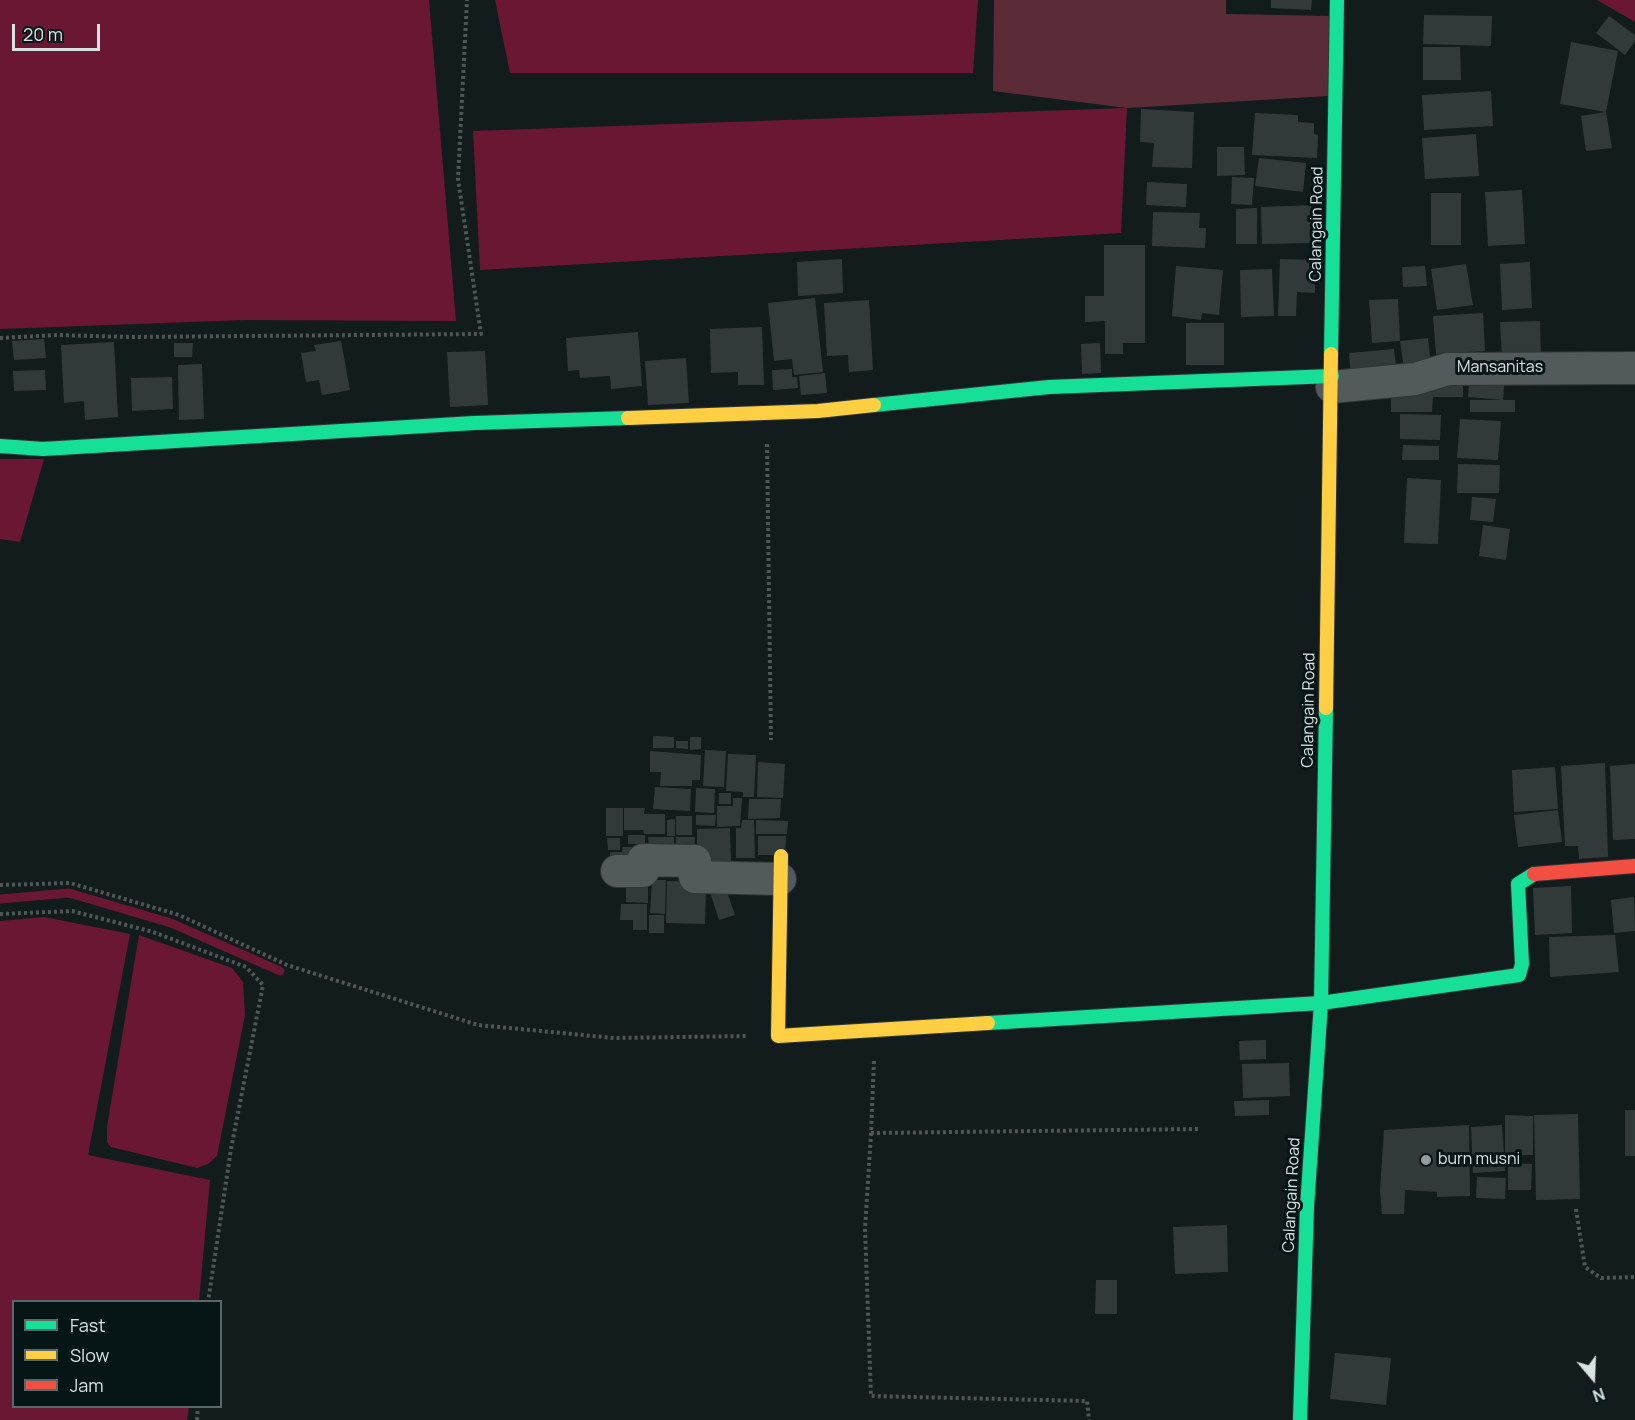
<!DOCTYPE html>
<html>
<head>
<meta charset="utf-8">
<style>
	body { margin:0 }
	#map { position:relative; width:1635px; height:1420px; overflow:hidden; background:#131c1d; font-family:Manrope,sans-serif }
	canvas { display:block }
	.legend { position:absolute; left:12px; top:1300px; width:210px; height:108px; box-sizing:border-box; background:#061617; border:2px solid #5a6869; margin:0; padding:8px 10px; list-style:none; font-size:18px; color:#d8e2e3 }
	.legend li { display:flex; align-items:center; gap:12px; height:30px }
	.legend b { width:30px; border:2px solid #5a6869 }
	.north { position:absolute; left:1563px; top:1348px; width:60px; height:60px; -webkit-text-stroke:4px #061617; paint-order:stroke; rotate:161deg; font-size:16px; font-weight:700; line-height:24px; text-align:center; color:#d8e2e3 }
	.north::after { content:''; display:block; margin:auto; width:21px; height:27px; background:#d8e2e3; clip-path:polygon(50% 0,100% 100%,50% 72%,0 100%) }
	.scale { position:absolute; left:12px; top:24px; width:88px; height:27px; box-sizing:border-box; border:3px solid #d8e2e3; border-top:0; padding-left:8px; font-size:18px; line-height:21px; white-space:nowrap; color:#d8e2e3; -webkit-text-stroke:4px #061617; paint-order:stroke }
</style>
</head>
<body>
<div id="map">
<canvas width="1635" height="1420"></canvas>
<ul class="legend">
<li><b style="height:8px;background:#16e098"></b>Fast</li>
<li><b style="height:8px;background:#ffcf43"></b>Slow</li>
<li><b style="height:8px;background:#f24e42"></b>Jam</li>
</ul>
<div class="north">N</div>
<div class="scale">20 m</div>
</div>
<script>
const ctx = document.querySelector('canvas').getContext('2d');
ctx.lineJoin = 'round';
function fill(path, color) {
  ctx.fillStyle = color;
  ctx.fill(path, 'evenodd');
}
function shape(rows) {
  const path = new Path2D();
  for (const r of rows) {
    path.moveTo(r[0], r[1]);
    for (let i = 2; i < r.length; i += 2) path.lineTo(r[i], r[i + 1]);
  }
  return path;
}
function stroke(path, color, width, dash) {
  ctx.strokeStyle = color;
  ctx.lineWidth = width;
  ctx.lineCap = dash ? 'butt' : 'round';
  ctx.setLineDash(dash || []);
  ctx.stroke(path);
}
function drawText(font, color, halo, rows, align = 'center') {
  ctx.font = font + ' Manrope,sans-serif';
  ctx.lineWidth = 6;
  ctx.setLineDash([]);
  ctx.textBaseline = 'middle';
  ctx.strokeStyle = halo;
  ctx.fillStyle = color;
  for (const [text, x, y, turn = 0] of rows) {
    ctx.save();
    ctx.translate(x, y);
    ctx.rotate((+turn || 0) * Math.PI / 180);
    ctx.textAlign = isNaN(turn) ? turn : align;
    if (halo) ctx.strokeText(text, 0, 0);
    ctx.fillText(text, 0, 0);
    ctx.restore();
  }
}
const green = shape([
	[994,0,1226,0,1226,14,1330,16,1328,96,1127,108,993,91]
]);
const water = shape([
	[0,0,429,0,456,321,245,320,0,329],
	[495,0,978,0,973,73,510,73],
	[1597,0,1635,0,1635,22],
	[1127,108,1121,233,480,270,473,131],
	[0,459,44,459,20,542,0,539],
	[44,917,130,934,88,1155,210,1180,199,1301,14,1302,14,1406,189,1407,187,1420,0,1420,0,921],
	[139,935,232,968,243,982,245,1015,217,1156,208,1164,197,1168,111,1147,107,1142,107,1127]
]);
const stream = shape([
	[0,899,69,893,171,923,280,971]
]);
const building = shape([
	[1271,0,1312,0,1311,10,1271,8],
	[1424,15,1492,16,1491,46,1423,44],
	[1609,16,1635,35,1635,41,1625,55,1596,33],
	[1571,42,1618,51,1606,112,1612,148,1586,151,1581,116,1606,112,1560,104],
	[1423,47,1460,47,1461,80,1423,80],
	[1491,91,1493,126,1424,130,1422,95],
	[1141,109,1194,112,1192,168,1152,167,1154,143,1140,142],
	[1255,113,1298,115,1298,122,1314,123,1314,134,1318,135,1317,158,1252,155],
	[1476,134,1479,176,1425,179,1422,138],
	[1217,147,1244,147,1245,175,1217,176],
	[1259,158,1306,163,1303,192,1255,186],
	[1232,177,1254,178,1252,205,1231,204],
	[1147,182,1187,184,1186,207,1146,205],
	[1522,190,1525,244,1488,246,1485,192],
	[1431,193,1461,193,1461,245,1431,245],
	[1313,205,1314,243,1262,244,1261,207],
	[1257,208,1257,244,1236,244,1236,209],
	[1153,212,1200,213,1199,228,1206,228,1205,248,1152,246],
	[1104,245,1145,245,1145,343,1123,343,1123,354,1105,354,1105,321,1085,322,1085,296,1104,296],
	[842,259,843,293,798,296,797,262],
	[1280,259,1316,260,1315,293,1297,292,1296,316,1278,316],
	[1530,262,1532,308,1502,310,1500,264],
	[1466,264,1473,305,1437,310,1431,269],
	[1176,266,1223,270,1219,315,1202,313,1201,320,1172,316],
	[1425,266,1427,286,1403,287,1402,267],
	[1272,269,1274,316,1241,317,1240,270],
	[815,298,823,372,794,375,792,359,774,361,768,303],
	[1398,299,1400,341,1372,343,1369,300],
	[869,300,873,370,849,372,848,355,827,356,824,303],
	[1483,313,1485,351,1436,354,1433,316],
	[1540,321,1541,357,1502,359,1500,322],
	[1186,323,1224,323,1224,365,1186,365],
	[762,327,764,385,738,385,738,372,711,373,710,329],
	[638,332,642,386,611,389,610,376,580,378,579,370,568,371,566,338],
	[1428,338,1431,366,1404,369,1400,341],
	[44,339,46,358,14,360,12,341],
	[341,341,350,390,322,395,319,380,306,382,301,353,316,351,314,345],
	[114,342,118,417,85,420,84,401,64,403,61,345],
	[174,343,193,343,192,357,174,357],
	[1100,343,1101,373,1082,374,1081,344],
	[1394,349,1397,374,1351,379,1349,353],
	[485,351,488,405,450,407,447,352],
	[686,358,689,403,648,405,645,361],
	[202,364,204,419,179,420,178,365],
	[792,369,792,377,797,377,798,388,773,390,772,370],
	[45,370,46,390,14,391,13,371],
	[825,373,827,393,801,395,799,376],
	[1470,373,1505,375,1503,400,1468,397],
	[1433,374,1463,374,1463,397,1433,397,1432,412,1391,412,1391,390,1433,391],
	[172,377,173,409,132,411,131,378],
	[1470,400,1515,400,1515,412,1470,412],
	[1400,414,1441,415,1440,440,1400,439],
	[1460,419,1501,421,1498,460,1457,458],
	[1403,445,1439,446,1439,460,1402,460],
	[1458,464,1500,465,1499,493,1457,493],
	[1407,478,1441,480,1438,544,1404,543],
	[1472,497,1496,499,1493,522,1470,520],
	[1483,525,1510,529,1506,560,1479,556],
	[653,736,674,737,674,748,653,748],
	[690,737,701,737,701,749,690,750],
	[676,741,688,741,688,749,676,748],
	[705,750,726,751,724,787,703,786],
	[650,751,701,755,700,780,692,780,692,786,660,786,661,772,650,772],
	[728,754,756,755,754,797,743,797,743,792,726,791],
	[758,762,785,764,783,798,757,797],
	[1605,763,1608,857,1579,859,1578,846,1565,846,1561,766],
	[1635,764,1635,839,1613,840,1610,766],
	[1555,767,1558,809,1514,812,1512,770],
	[655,787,691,789,690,811,653,809],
	[696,788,715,789,714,813,695,812],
	[719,793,731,793,731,804,719,804],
	[733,798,742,798,740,826,717,827,717,806,733,806],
	[749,799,781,799,780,818,748,819],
	[606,808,623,808,623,836,606,836],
	[624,808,645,808,644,814,665,814,665,834,644,834,643,830,624,830],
	[1558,810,1562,842,1518,847,1514,815],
	[696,815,716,815,715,826,696,825],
	[676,816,692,816,692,835,676,835],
	[675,819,675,836,667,836,667,820],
	[742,820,754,820,755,858,736,858,736,828,741,828],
	[756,820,788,821,787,834,756,834],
	[730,828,731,863,697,864,697,829],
	[628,835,645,835,645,844,628,844],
	[758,836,786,836,785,855,758,855],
	[648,837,674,837,674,857,649,857],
	[676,837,695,837,694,855,676,855],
	[607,838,620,838,620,850,608,850],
	[623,847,637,847,636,865,610,865,610,852,622,852],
	[626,876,648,877,648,903,626,902],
	[652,880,666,880,665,914,650,913],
	[667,881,706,882,705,924,666,923],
	[724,883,735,915,719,920,709,889],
	[1571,886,1572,933,1535,935,1533,888],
	[1634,897,1635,931,1614,933,1611,900],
	[621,904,647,904,647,930,633,930,633,920,620,920],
	[649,915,664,915,664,933,649,933],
	[1615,935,1619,972,1550,977,1549,937],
	[1266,1040,1266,1059,1240,1060,1239,1041],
	[1289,1063,1290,1096,1243,1098,1242,1064],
	[1269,1100,1269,1115,1235,1116,1234,1101],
	[1625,1110,1635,1110,1635,1156,1625,1156],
	[1578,1114,1580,1199,1536,1200,1534,1115],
	[1505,1115,1533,1116,1533,1155,1505,1155],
	[1469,1125,1470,1196,1437,1197,1437,1192,1405,1190,1404,1214,1382,1214,1380,1190,1384,1130],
	[1502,1125,1505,1171,1473,1173,1471,1127],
	[1508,1163,1532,1164,1531,1190,1508,1190],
	[1477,1177,1506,1178,1505,1199,1476,1198],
	[1227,1225,1228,1272,1175,1274,1173,1227],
	[1096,1280,1117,1280,1117,1314,1095,1314],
	[1335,1353,1391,1358,1386,1405,1330,1399]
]);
const path = shape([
	[0,338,57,335,131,337,481,334,458,179,467,0],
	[767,444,771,740],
	[0,885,70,883,179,915,287,965,478,1025,614,1038,747,1036],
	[0,914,72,911,153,932,246,967,263,985,231,1149,208,1302],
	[874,1061,871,1133,1200,1129],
	[871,1133,865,1229,871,1396,1087,1401,1089,1420],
	[1576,1209,1585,1267,1601,1278,1635,1277],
	[197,1420,198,1406]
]);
const street = shape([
	[1332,387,1415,379,1448,369,1635,368],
	[617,871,643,871,643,860,695,861,695,877,780,879]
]);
const fast = shape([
	[1331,354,1337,0],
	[874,405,1049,387,1332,376],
	[0,446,43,449,474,423,628,418],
	[988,1023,1321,1003,1519,975,1522,964,1518,884,1534,874],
	[1300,1420,1307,1207,1321,1003,1326,708]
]);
const slow = shape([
	[628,418,818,411,874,405],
	[1326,708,1331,354],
	[781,856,778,1036,988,1023]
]);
const jam = shape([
	[1534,874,1635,866]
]);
const markers = [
	[1426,1160,6,"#939d9e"]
];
const streetNames = [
	["Calangain Road",1317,224,-89],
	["Mansanitas",1500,368],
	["Calangain Road",1309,710,-89],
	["Calangain Road",1292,1195,-87]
];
const poiNames = [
	["burn musni",1438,1160]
];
fill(green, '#5b2c38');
fill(water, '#691733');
stroke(stream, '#691733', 9);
fill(building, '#32393a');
stroke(street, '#2f3637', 34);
stroke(fast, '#2f3637', 16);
stroke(slow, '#2f3637', 16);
stroke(jam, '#2f3637', 16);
stroke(path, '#4f5657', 4, [3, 3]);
stroke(street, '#535a5b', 32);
stroke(fast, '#16e098', 14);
stroke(slow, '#ffcf43', 14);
stroke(jam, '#f24e42', 14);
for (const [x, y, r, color] of markers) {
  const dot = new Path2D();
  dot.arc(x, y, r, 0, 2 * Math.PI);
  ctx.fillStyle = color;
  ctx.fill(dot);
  stroke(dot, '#061617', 2);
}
drawText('16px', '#d8e2e3', '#061617', streetNames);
drawText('16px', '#d8e2e3', '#061617', poiNames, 'left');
</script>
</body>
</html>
